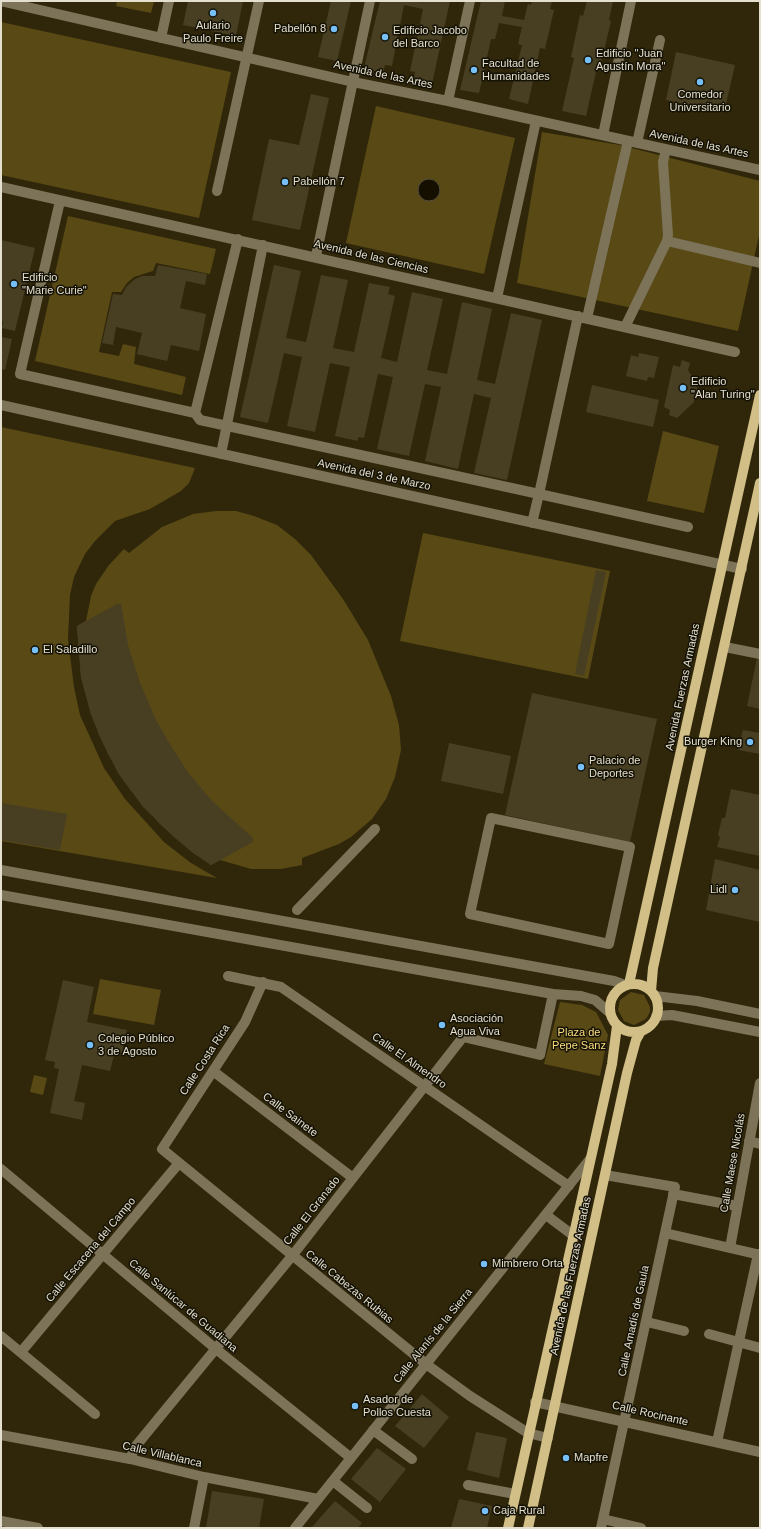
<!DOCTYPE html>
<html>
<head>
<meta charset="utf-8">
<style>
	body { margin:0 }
	#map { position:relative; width:761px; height:1529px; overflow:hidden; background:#30270a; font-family:Helvetica,sans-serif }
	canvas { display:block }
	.frame { position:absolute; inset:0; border:2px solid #e4dfce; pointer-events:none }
</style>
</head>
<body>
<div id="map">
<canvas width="761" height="1529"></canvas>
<div class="frame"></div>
</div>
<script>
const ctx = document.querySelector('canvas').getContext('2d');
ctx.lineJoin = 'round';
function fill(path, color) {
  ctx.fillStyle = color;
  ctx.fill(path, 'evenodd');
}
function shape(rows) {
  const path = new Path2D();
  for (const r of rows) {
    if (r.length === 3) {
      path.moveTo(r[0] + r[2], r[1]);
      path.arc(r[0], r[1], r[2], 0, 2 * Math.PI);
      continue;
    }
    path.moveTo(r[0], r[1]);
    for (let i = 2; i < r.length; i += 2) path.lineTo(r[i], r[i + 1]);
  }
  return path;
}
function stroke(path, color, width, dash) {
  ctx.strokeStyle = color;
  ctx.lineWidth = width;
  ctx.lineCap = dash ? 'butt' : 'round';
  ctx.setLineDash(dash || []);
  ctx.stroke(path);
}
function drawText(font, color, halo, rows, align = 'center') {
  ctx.font = font + ' Helvetica,sans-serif';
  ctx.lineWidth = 3;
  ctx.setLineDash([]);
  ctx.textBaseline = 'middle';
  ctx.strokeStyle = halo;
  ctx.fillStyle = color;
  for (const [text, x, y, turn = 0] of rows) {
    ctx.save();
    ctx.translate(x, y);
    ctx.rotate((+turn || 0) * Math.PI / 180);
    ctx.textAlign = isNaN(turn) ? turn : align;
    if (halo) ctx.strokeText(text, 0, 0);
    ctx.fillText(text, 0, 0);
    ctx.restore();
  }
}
const green = shape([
	[117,1,154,1,151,13,116,6],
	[1,22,231,72,199,218,1,175],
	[376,106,515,138,484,274,346,243],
	[542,132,620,145,760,181,760,231,738,331,517,283],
	[68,216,216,249,210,274,156,263,153,271,134,277,127,283,121,292,112,292,99,352,119,356,123,344,136,347,134,364,186,377,182,395,35,361],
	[1,427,195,468,189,483,181,491,150,509,115,521,95,541,85,554,74,577,70,595,68,639,74,687,80,715,104,768,125,799,164,842,191,863,217,878,1,841],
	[663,431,719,446,704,513,647,501],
	[216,511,236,511,254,516,277,525,295,539,311,555,343,599,368,640,391,696,399,725,401,750,395,777,386,799,372,819,351,837,339,844,302,858,302,865,281,869,251,869,220,860,211,865,192,852,159,823,130,789,108,754,91,714,81,677,77,626,86,621,91,596,96,584,109,565,124,549,129,553,162,527,193,514],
	[423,533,610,571,588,679,400,641],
	[100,979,161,990,154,1025,93,1014],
	[631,992,644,995,650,1007,650,1012,646,1019,634,1025,624,1021,618,1010,620,1000],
	[560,1002,582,1005,596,1012,608,1035,600,1076,544,1064],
	[34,1075,47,1078,43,1095,30,1092]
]);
const water = shape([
	[429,190,11]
]);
const building = shape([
	[188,1,243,1,236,36,183,25],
	[331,1,351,1,337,61,318,57],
	[380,1,450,1,432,84,414,80,415,72,410,71,423,9,404,5,392,66,385,65,383,73,364,68],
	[481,1,505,1,502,16,524,20,528,4,531,5,532,1,552,1,550,9,554,10,545,49,540,48,528,104,509,99,522,45,518,44,522,27,499,23,495,39,491,39,479,93,460,90],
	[587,1,613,1,609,20,611,21,601,63,598,63,586,116,562,111,574,58,571,57,580,15,583,16],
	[676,52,735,65,724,113,666,100],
	[311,94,329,98,300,230,252,220,269,139,299,145],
	[1,240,35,248,15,331,2,328,3,321,1,321],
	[158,265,207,274,205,285,186,281,180,308,206,314,199,351,171,345,167,361,137,354,142,333,116,327,113,345,102,343,113,294,122,295,126,287,135,279,142,276,155,276],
	[274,265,301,271,286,338,306,342,321,275,348,280,333,348,354,352,369,283,390,287,388,294,395,296,381,358,397,362,412,292,443,299,427,370,447,374,462,302,492,309,477,380,495,384,511,313,542,320,507,480,474,473,491,398,474,394,458,469,425,461,441,387,425,384,409,456,377,449,393,377,378,374,364,438,358,437,358,441,335,436,350,367,330,363,315,432,287,426,302,357,284,353,268,423,240,417],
	[1,337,12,339,5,370,1,369],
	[639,353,659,357,654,378,648,377,647,381,626,376,631,355,638,357],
	[682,360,690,363,688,370,696,383,698,393,693,403,677,418,669,415,670,410,664,407,673,365,680,367],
	[592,385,659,400,653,427,586,412],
	[596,570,606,572,584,676,575,674],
	[117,604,121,604,128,645,140,683,156,720,168,741,187,771,212,801,253,838,253,842,211,865,192,852,174,837,143,807,118,773,99,735,91,714,81,677,77,626],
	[757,658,760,659,760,709,747,706],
	[532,693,657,719,630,842,505,815],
	[743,730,760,733,760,754,738,750],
	[449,743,511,756,503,794,441,781],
	[731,789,760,795,760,856,717,847,720,837,718,835,722,818,725,818],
	[1,803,67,814,60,850,1,840],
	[715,859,760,870,760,922,706,910],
	[63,980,94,987,87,1022,127,1030,122,1053,115,1051,110,1071,82,1065,74,1101,85,1103,82,1120,50,1113,59,1069,54,1068,55,1062,45,1060],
	[422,1394,449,1417,424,1448,395,1426],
	[476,1432,507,1438,499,1478,467,1470],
	[377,1448,406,1469,380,1502,351,1479],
	[212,1491,264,1499,259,1528,206,1528],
	[459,1499,492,1506,487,1528,451,1528],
	[335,1501,362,1523,358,1528,311,1528]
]);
const minor = shape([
	[1,1,353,82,448,101,760,170],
	[161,38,169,1],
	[448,101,470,1],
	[603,135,631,1],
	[637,143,660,40],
	[1,187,735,352],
	[217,191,259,1],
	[60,201,20,374,195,413,238,239],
	[667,241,760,263],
	[316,256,370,1],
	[497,298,536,121],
	[587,318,628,141],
	[625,327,667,241,668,235,663,162,666,149],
	[1,405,742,569],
	[195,413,200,420,539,494,578,316],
	[221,454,263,245],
	[532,523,539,494,688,527],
	[725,647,760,654],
	[491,818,630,847,609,944,470,914,491,818],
	[1,870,614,981,625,985],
	[1,895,553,994,581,996,595,1000,610,1013],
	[297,910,375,829],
	[228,976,281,987,569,1186],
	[263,982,245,1022,162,1149,426,1364,470,1396,528,1433,548,1438],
	[655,996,697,1001,760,1014],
	[656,1016,672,1015,760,1032],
	[213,1071,353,1178],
	[749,1141,760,1144],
	[1,1169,216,1349,351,1458],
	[673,1194,737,1206],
	[546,1215,574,1236],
	[665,1233,760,1255],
	[730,1248,760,1083],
	[647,1322,684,1331],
	[709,1334,760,1348],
	[1,1336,95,1414],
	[21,1352,179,1163],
	[535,1402,760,1452],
	[373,1430,412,1459],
	[1,1435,130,1459,204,1477,318,1499],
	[717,1442,758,1254],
	[130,1459,135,1447,292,1256,463,1037,540,1055,553,994],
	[333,1481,367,1508],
	[468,1485,515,1494],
	[603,1519,641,1528],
	[1,1521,38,1528],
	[194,1528,204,1477],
	[295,1528,590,1159],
	[601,1528,675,1187,605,1175]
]);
const major = shape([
	[634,1008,24],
	[629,984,760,395],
	[651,991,653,968,760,483],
	[508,1528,612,1064,617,1026],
	[528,1528,627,1073,636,1040,641,1031]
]);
const markers = [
	[213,13,4,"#76c0f7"],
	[334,29,4,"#76c0f7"],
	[385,37,4,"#76c0f7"],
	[588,60,4,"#76c0f7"],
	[474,70,4,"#76c0f7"],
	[700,82,4,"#76c0f7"],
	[285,182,4,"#76c0f7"],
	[14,284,4,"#76c0f7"],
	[683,388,4,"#76c0f7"],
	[35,650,4,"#76c0f7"],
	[750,742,4,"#76c0f7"],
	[581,767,4,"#76c0f7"],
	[735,890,4,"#76c0f7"],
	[442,1025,4,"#76c0f7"],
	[90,1045,4,"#76c0f7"],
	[484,1264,4,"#76c0f7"],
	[355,1406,4,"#76c0f7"],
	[566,1458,4,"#76c0f7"],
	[485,1511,4,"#76c0f7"]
];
const poiNames = [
	["Aulario",213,26,"center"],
	["Paulo Freire",213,39,"center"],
	["Pabellón 8",326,29,"right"],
	["Edificio Jacobo",393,31],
	["del Barco",393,44],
	["Edificio \"Juan",596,54],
	["Agustín Mora\"",596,67],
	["Facultad de",482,64],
	["Humanidades",482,77],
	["Comedor",700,95,"center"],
	["Universitario",700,108,"center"],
	["Pabellón 7",293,182],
	["Edificio",22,278],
	["\"Marie Curie\"",22,291],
	["Edificio",691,382],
	["\"Alan Turing\"",691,395],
	["El Saladillo",43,650],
	["Burger King",742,742,"right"],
	["Palacio de",589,761],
	["Deportes",589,774],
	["Lidl",727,890,"right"],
	["Asociación",450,1019],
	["Agua Viva",450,1032],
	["Colegio Público",98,1039],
	["3 de Agosto",98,1052],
	["Mimbrero Orta",492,1264],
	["Asador de",363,1400],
	["Pollos Cuesta",363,1413],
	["Mapfre",574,1458],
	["Caja Rural",493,1511]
];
const streetNames = [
	["Avenida de las Artes",383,75,12],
	["Avenida de las Artes",699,144,12],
	["Avenida de las Ciencias",371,257,13],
	["Avenida del 3 de Marzo",374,475,12],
	["Avenida Fuerzas Armadas",683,687,-78],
	["Calle Costa Rica",205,1060,-57],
	["Calle El Almendro",409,1061,35],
	["Calle Sainete",290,1115,37],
	["Calle Maese Nicolás",733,1163,-80],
	["Calle El Granado",312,1211,-52],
	["Calle Escacena del Campo",91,1250,-50],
	["Avenida de las Fuerzas Armadas",571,1276,-78],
	["Calle Cabezas Rubias",349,1287,39],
	["Calle Sanlúcar de Guadiana",183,1306,40],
	["Calle Amadís de Gaula",634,1321,-78],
	["Calle Alanís de la Sierra",433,1336,-51],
	["Calle Rocinante",650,1414,13],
	["Calle Villablanca",162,1455,13]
];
const parkNames = [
	["Plaza de",579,1033],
	["Pepe Sanz",579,1046]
];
fill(green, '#584915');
fill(water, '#150f00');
stroke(water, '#534d3e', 1);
fill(building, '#483f23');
stroke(minor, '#7c7359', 10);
stroke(major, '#d1bf87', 10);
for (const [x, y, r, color] of markers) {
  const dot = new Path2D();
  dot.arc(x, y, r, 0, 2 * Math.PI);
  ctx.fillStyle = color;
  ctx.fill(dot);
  stroke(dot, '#141105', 1.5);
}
drawText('11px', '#e4dfce', '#141105', poiNames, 'left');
drawText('11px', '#e4dfce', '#141105', streetNames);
drawText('11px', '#fdde7f', '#141105', parkNames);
</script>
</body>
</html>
